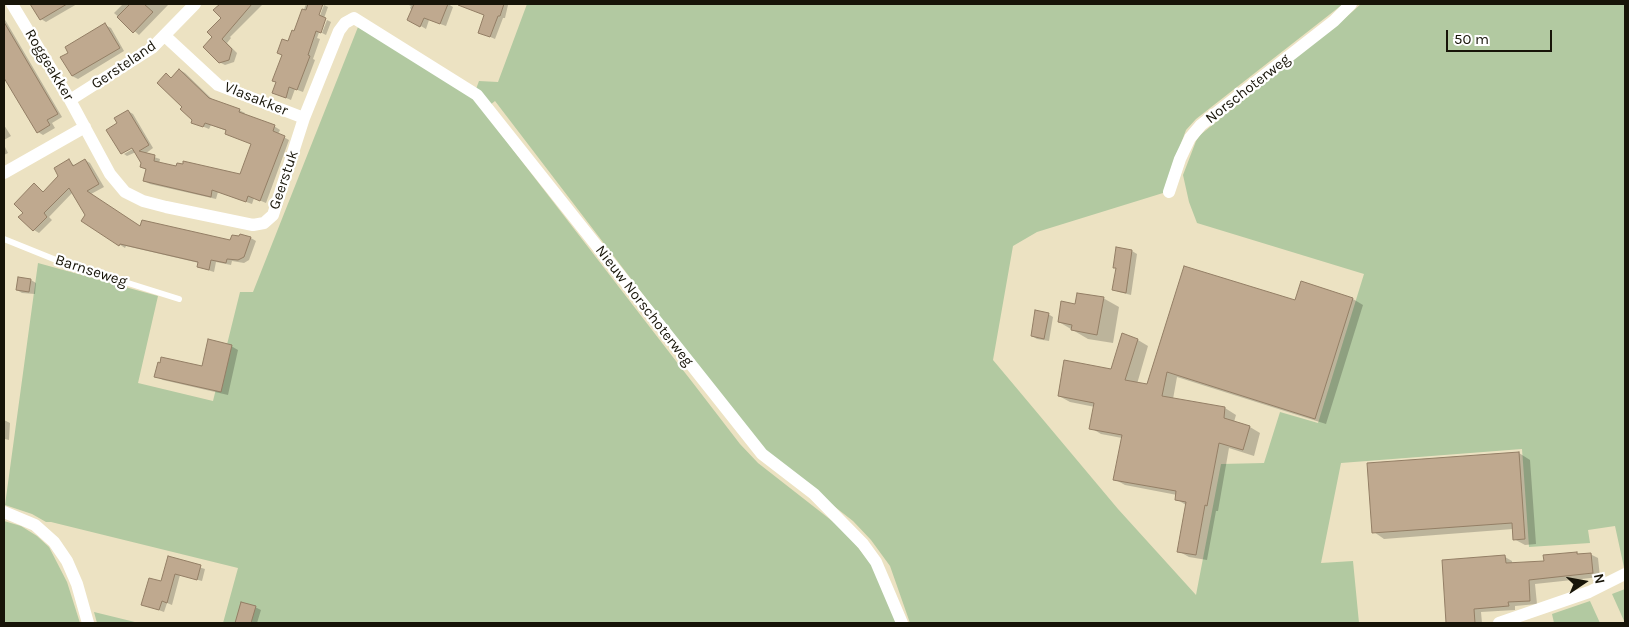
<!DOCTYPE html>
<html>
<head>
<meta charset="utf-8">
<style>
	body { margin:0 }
	#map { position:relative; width:1629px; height:627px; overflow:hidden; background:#ece2c2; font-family:Karla,sans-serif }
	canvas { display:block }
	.frame { position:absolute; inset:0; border:5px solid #171408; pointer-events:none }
	.north { position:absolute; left:1559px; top:557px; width:50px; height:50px; -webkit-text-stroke:4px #fff; paint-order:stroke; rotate:78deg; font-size:14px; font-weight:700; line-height:20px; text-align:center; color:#171408 }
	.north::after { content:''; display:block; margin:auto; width:18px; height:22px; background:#171408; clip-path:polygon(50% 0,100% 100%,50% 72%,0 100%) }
	.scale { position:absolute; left:1446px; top:30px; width:106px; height:22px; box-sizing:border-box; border:2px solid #171408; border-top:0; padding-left:6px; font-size:15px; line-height:18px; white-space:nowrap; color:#171408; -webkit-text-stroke:4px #fff; paint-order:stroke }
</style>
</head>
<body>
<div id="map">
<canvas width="1629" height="627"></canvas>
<div class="frame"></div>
<div class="north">N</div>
<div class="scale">50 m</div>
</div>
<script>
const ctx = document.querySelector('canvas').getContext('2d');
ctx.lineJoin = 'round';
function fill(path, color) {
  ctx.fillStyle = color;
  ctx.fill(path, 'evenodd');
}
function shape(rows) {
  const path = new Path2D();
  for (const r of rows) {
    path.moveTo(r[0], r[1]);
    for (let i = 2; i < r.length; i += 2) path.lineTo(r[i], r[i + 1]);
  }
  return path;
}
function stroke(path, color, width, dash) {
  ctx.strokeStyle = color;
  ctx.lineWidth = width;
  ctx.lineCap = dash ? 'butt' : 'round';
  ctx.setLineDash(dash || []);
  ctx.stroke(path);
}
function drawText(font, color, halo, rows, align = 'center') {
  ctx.font = font + ' Karla,sans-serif';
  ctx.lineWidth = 4.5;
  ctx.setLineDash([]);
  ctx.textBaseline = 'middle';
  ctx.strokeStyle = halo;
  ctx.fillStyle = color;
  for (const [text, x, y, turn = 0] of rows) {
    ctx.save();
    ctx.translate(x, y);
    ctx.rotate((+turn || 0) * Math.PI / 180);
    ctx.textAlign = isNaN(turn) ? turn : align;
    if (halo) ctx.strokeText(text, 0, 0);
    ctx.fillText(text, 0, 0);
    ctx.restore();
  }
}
const green = shape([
	[527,4,1343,4,1196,119,1186,130,1163,193,1037,232,1013,246,993,360,1118,509,1196,595,1221,464,1264,463,1280,412,1318,423,1364,274,1197,223,1189,202,1183,175,1196,141,1200,135,1345,18,1361,4,1625,4,1625,572,1615,526,1588,530,1590,543,1529,547,1522,449,1341,463,1321,563,1353,561,1359,623,910,623,890,566,871,540,853,521,762,450,495,101,490,105,476,89,479,81,498,82],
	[358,27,470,94,740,444,758,463,845,531,875,569,896,623,223,623,238,568,51,522,46,522,32,514,5,505,38,263,158,296,138,383,213,401,240,292,253,292],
	[4,521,21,526,37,536,49,547,67,582,80,623,4,623],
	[1625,589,1625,623,1612,594],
	[1590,601,1600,623,1554,623,1552,614],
	[94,612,139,623,97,623]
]);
const shadow = shape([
	[39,4,77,4,46,22,41,19,33,7],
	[123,4,169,4,139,35,114,13],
	[221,4,263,4,230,37,231,38,227,43,237,53,234,62,225,65,219,62,214,37,223,18,215,10],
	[306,4,322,4,316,21,318,21,324,5,328,7,317,38,320,39,313,59,315,60,303,92,295,89,291,100,274,93,288,42,295,33],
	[407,4,448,4,453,7,446,26,429,20,426,29,409,19,412,10,410,8,411,6],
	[458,4,505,4,508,5,505,18,503,18,495,39,479,32,485,15],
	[4,18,62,117,52,123,55,128,43,135,38,132,4,75],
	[327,20,331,22,326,35,322,33],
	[105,25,111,28,124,51,78,79,72,76],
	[180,70,185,73,213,100,239,110,245,113,244,115,274,126,280,130,278,134,289,140,266,203,254,198,252,204,218,192,216,199,150,184,144,181,147,170,141,167,142,162,136,152,127,156,124,154,138,146,137,144,122,153,108,130,119,124,128,111,133,114,153,148,145,154,160,159,159,164,241,176,252,144,227,131,211,125,209,129,192,122,194,120,184,107,166,75,172,78],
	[4,125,11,136,4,140],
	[4,145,8,153,4,155],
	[85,160,90,163,104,187,91,194,141,228,231,242,240,238,241,236,251,238,256,241,249,260,244,263,232,261,231,265,216,262,214,272,198,267,199,263,126,246,125,248,83,221,87,215,73,192,49,217,52,220,39,233,34,230,20,217,24,213,34,185,44,192,60,176,69,161,75,166],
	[1117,248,1132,251,1137,254,1131,295,1119,292,1114,289,1117,269],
	[1185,267,1295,302,1353,299,1363,305,1326,424,1177,377,1173,399,1225,408,1236,415,1234,422,1250,427,1260,433,1254,456,1229,448,1218,511,1216,511,1207,560,1189,557,1178,551,1186,505,1176,499,1177,495,1125,485,1114,479,1122,438,1101,434,1091,428,1095,407,1070,402,1059,396,1112,371,1123,335,1138,340,1148,346,1137,384,1148,386],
	[31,280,36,283,35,294,22,293,17,290],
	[1103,298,1119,307,1113,343,1088,339,1059,322,1076,306],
	[1048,314,1053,317,1049,341,1037,339,1032,336],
	[231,346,238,350,228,395,163,380,156,376,203,368],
	[4,420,10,423,9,440,5,439,4,462],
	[1519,453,1530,460,1536,544,1525,545,1514,539,1513,529,1384,539,1374,532],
	[1577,553,1580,555,1590,554,1598,558,1600,577,1535,584,1537,604,1515,606,1515,610,1481,612,1482,623,1448,623,1443,561,1505,557,1512,561,1512,564,1545,562],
	[169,558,205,569,202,581,180,575,172,605,167,603,164,612,142,604,162,582],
	[255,607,261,610,257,623,241,623,237,621]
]);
const building = shape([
	[30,4,67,4,40,20,30,4],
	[130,4,144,4,153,12,133,33,117,17,130,4],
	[220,4,252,4,222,39,232,49,229,60,219,63,203,47,212,37,207,32,221,18,213,10,220,4],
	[308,4,323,4,319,15,326,18,321,33,316,31,308,55,310,56,297,90,289,87,286,98,272,93,276,82,272,81,282,55,277,53,282,39,288,41,292,30,294,31,302,9,306,10,308,4],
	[414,4,448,4,440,24,424,18,420,27,407,20,414,4],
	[458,4,504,4,500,16,498,16,490,37,478,33,484,15,458,5,458,4],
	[4,22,58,114,47,120,50,125,37,133,4,78,4,22],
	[105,23,120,48,72,76,60,57,68,53,65,47,105,23],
	[179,69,209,98,240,109,239,112,275,125,273,131,285,136,260,201,248,196,246,202,212,190,211,197,143,181,146,169,140,167,141,163,132,148,121,154,106,130,117,123,114,118,128,110,149,145,139,151,155,155,154,161,176,166,177,163,183,164,183,161,240,174,251,144,225,134,226,130,205,123,203,127,191,123,192,120,180,109,182,107,157,83,166,73,171,78,179,69],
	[69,159,73,166,85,159,99,184,87,191,140,226,142,220,230,240,232,235,239,236,240,234,251,237,244,257,238,260,227,259,226,263,211,260,209,270,197,267,198,262,120,244,119,246,81,221,85,215,69,188,44,213,47,217,33,231,18,217,23,213,14,204,34,183,43,192,58,176,54,168,69,159],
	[1116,247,1132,250,1126,293,1112,290,1116,268,1113,268,1116,247],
	[1184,266,1295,300,1301,281,1353,298,1315,419,1167,372,1162,396,1225,407,1224,418,1250,426,1243,450,1219,443,1207,506,1205,505,1196,555,1177,552,1186,502,1175,500,1176,491,1113,480,1122,435,1089,429,1094,403,1058,396,1064,360,1111,369,1122,333,1138,339,1125,380,1147,384,1184,266],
	[18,277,31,279,29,292,16,290,18,277],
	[1077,293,1104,297,1097,335,1071,330,1072,325,1058,322,1061,301,1075,304,1077,293],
	[1035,310,1049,313,1044,339,1031,336,1035,310],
	[208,339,232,345,221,392,154,377,158,362,160,363,161,357,202,366,208,339],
	[1519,452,1525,539,1513,540,1512,523,1372,533,1367,463,1519,452],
	[1577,552,1577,554,1591,553,1593,573,1529,580,1530,601,1508,602,1509,606,1474,609,1475,623,1446,623,1442,560,1505,555,1506,563,1544,561,1543,555,1577,552],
	[168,556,201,565,197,580,175,574,167,603,162,601,159,610,141,605,149,578,161,581,168,556],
	[241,602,256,606,251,623,235,623,241,602]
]);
const service = shape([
	[4,239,61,262,179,299]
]);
const minor = shape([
	[12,4,70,100,110,174,125,192,143,201,166,207,253,225,264,223,273,215,304,118,339,31,345,23,354,18,477,95,762,454,814,494,863,544,876,562,902,623],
	[165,36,218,85,304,118],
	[70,100,152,48,195,4],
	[4,173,85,127],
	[1169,192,1180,159,1190,138,1201,125,1334,21,1351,4],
	[4,512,35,525,54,542,67,561,77,584,88,623],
	[1499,623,1589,592,1625,574]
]);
const streetNames = [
	["Roggeakker",49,65,59],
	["Gersteland",124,65,-34],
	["Norschoterweg",1248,89,-38],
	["Vlasakker",256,99,22],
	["Geerstuk",284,180,-71],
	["Barnseweg",91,271,18],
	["Nieuw Norschoterweg",644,306,52]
];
fill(green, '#b2c9a1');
fill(shadow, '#0003');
fill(building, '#bfa98f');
stroke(building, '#937e65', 1);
stroke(service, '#fff', 6);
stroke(minor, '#fff', 12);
drawText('15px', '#171408', '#fff', streetNames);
</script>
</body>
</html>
